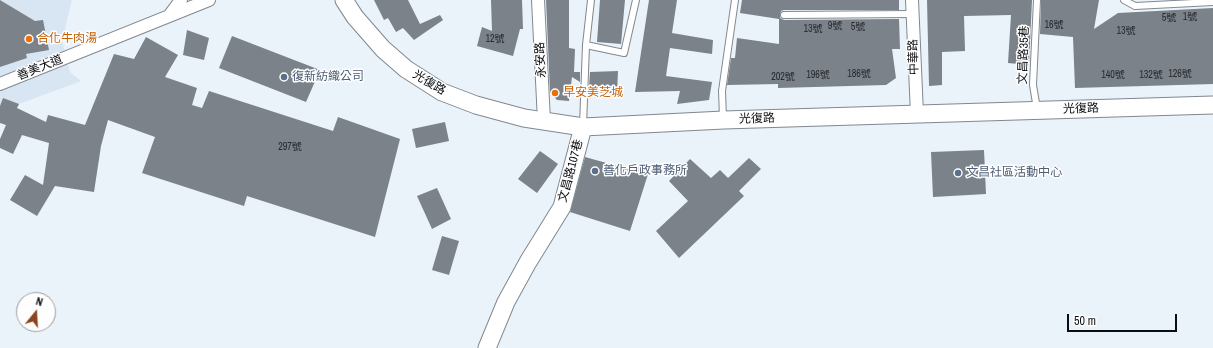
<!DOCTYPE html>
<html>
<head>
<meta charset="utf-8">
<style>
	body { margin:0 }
	#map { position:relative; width:1213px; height:348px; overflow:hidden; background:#eaf2fa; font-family:"Archivo Narrow",sans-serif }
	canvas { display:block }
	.north { position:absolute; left:16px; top:292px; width:40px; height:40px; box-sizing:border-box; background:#fefefe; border:1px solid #9d9e9f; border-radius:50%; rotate:18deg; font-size:11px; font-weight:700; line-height:16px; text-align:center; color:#0b0d10 }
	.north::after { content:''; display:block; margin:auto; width:14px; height:18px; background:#8a441f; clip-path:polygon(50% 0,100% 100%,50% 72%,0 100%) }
	.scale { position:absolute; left:1067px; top:314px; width:110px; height:18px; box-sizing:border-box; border:2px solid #0b0d10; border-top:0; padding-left:5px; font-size:12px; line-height:14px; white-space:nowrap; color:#0b0d10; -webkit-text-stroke:3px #fefefe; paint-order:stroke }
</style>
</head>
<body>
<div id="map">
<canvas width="1213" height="348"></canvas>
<div class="north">N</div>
<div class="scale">50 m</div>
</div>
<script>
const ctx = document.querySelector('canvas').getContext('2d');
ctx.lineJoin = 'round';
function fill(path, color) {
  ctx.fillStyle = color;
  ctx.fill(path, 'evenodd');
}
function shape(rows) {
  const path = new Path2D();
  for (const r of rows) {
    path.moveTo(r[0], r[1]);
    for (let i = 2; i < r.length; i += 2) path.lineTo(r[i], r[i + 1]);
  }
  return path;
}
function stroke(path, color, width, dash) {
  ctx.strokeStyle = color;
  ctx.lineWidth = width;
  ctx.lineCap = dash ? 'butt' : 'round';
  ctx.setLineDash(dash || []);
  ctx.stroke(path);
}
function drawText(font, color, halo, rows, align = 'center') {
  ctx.font = font + ' "Archivo Narrow","Noto Sans TC",sans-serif';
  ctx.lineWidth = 3;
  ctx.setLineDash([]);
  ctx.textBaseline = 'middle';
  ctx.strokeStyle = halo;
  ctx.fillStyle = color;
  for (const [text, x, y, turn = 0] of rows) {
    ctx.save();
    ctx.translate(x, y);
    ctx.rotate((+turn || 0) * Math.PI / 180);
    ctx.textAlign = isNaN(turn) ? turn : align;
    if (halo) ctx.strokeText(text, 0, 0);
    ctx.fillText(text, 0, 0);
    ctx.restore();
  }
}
const built = shape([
	[0,0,72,0,62,41,70,72,81,81,0,111]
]);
const building = shape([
	[0,0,35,21,43,20,49,50,26,54,27,58,0,67],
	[374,0,408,0,420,24,440,15,443,20,414,40,403,28,396,32,388,18,384,20],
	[491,0,522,0,523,29,520,29,513,56,477,46,482,27,492,31],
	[546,0,569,0,569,48,575,49,574,72,580,72,580,82,572,77,569,101,557,100,550,92],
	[600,0,625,0,621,44,597,42],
	[649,0,677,0,672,33,713,40,712,54,670,48,666,76,712,82,709,100,677,104,680,91,635,92],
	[742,0,899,0,899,10,784,10,781,11,780,15,780,18,784,20,899,19,900,49,892,49,896,78,886,85,778,88,778,84,727,85,731,58,735,58,737,38,779,44,779,19,740,13],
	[927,0,1032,0,1029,65,1008,63,1011,15,964,16,965,51,942,52,942,85,929,86],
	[1041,0,1099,0,1094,29,1118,13,1213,8,1213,84,1075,88,1073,37,1040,34],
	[187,30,209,38,204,60,183,55],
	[232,36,320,70,306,102,219,68],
	[146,37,178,55,165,77,197,88,192,105,202,108,209,91,333,131,338,117,400,139,375,237,247,196,244,206,142,173,155,137,108,120,101,146,94,192,55,186,37,216,10,200,25,175,43,185,49,143,22,135,13,154,0,148,0,139,6,125,0,123,0,106,3,98,19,104,17,108,46,122,48,115,85,125,114,54,134,59],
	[618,71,617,93,599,93,589,87,590,72],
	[445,122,449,141,416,148,412,129],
	[984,150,986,194,933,197,931,152],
	[540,151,558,164,537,193,518,179],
	[585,157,628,169,629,164,649,171,630,231,570,212],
	[749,158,761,169,739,191,744,196,679,258,656,231,688,201,669,181,690,159,711,178,720,170,728,178],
	[437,188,451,219,432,229,417,196],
	[442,236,459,241,449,275,432,270]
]);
const lane = shape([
	[1124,0,1135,6,1213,2],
	[784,15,912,14],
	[586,45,624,53,636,0],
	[1037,109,1033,85,1037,0],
	[723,118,722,91,735,0],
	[583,126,586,45,591,0]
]);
const street = shape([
	[538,0,544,121],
	[912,0,917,114],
	[169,16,181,0],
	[0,84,209,0]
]);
const secondary = shape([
	[344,0,355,17,383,49,406,69,442,92,476,105,524,118,583,127,724,120,1213,105],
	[487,348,506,302,528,262,562,207,583,127]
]);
const markers = [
	[29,39,4,"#e8710a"],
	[284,77,4,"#5c6f8a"],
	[555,93,4,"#e8710a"],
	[595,171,4,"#5c6f8a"],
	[958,173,4,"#5c6f8a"]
];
const numberNames = [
	["1號",1190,17],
	["5號",1169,18],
	["16號",1054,25],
	["9號",835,26],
	["5號",858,27],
	["13號",813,29],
	["13號",1126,31],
	["12號",495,39],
	["186號",859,74],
	["126號",1180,74],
	["196號",818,75],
	["140號",1113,75],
	["132號",1151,75],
	["202號",783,77],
	["297號",290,147]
];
const foodNames = [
	["合化牛肉湯",37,39],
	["早安美芝城",563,93]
];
const streetNames = [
	["文昌路35巷",1024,55,-88],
	["中華路",914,57,-92],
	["永安路",541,60,-93],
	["善美大道",40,68,-22],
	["光復路",429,83,31],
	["光復路",1081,109,-2],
	["光復路",757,119,-2],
	["文昌路107巷",571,171,-75]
];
const serviceNames = [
	["復新紡織公司",292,77],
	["善化戶政事務所",603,171],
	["文昌社區活動中心",966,173]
];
fill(built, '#d8e5f2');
fill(building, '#7b8289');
stroke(lane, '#81888f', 8);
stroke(street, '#81888f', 14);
stroke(secondary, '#81888f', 19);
stroke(lane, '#fff', 6);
stroke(street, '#fff', 12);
stroke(secondary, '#fff', 17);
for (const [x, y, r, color] of markers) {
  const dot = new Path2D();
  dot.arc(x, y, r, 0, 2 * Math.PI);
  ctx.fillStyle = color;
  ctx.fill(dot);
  stroke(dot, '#fefefe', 1.5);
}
drawText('10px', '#272a2e', null, numberNames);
drawText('12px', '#c56008', '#fefefe', foodNames, 'left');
drawText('12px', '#0b0d10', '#fefefe', streetNames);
drawText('12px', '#4e5e75', '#fefefe', serviceNames, 'left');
</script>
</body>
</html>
